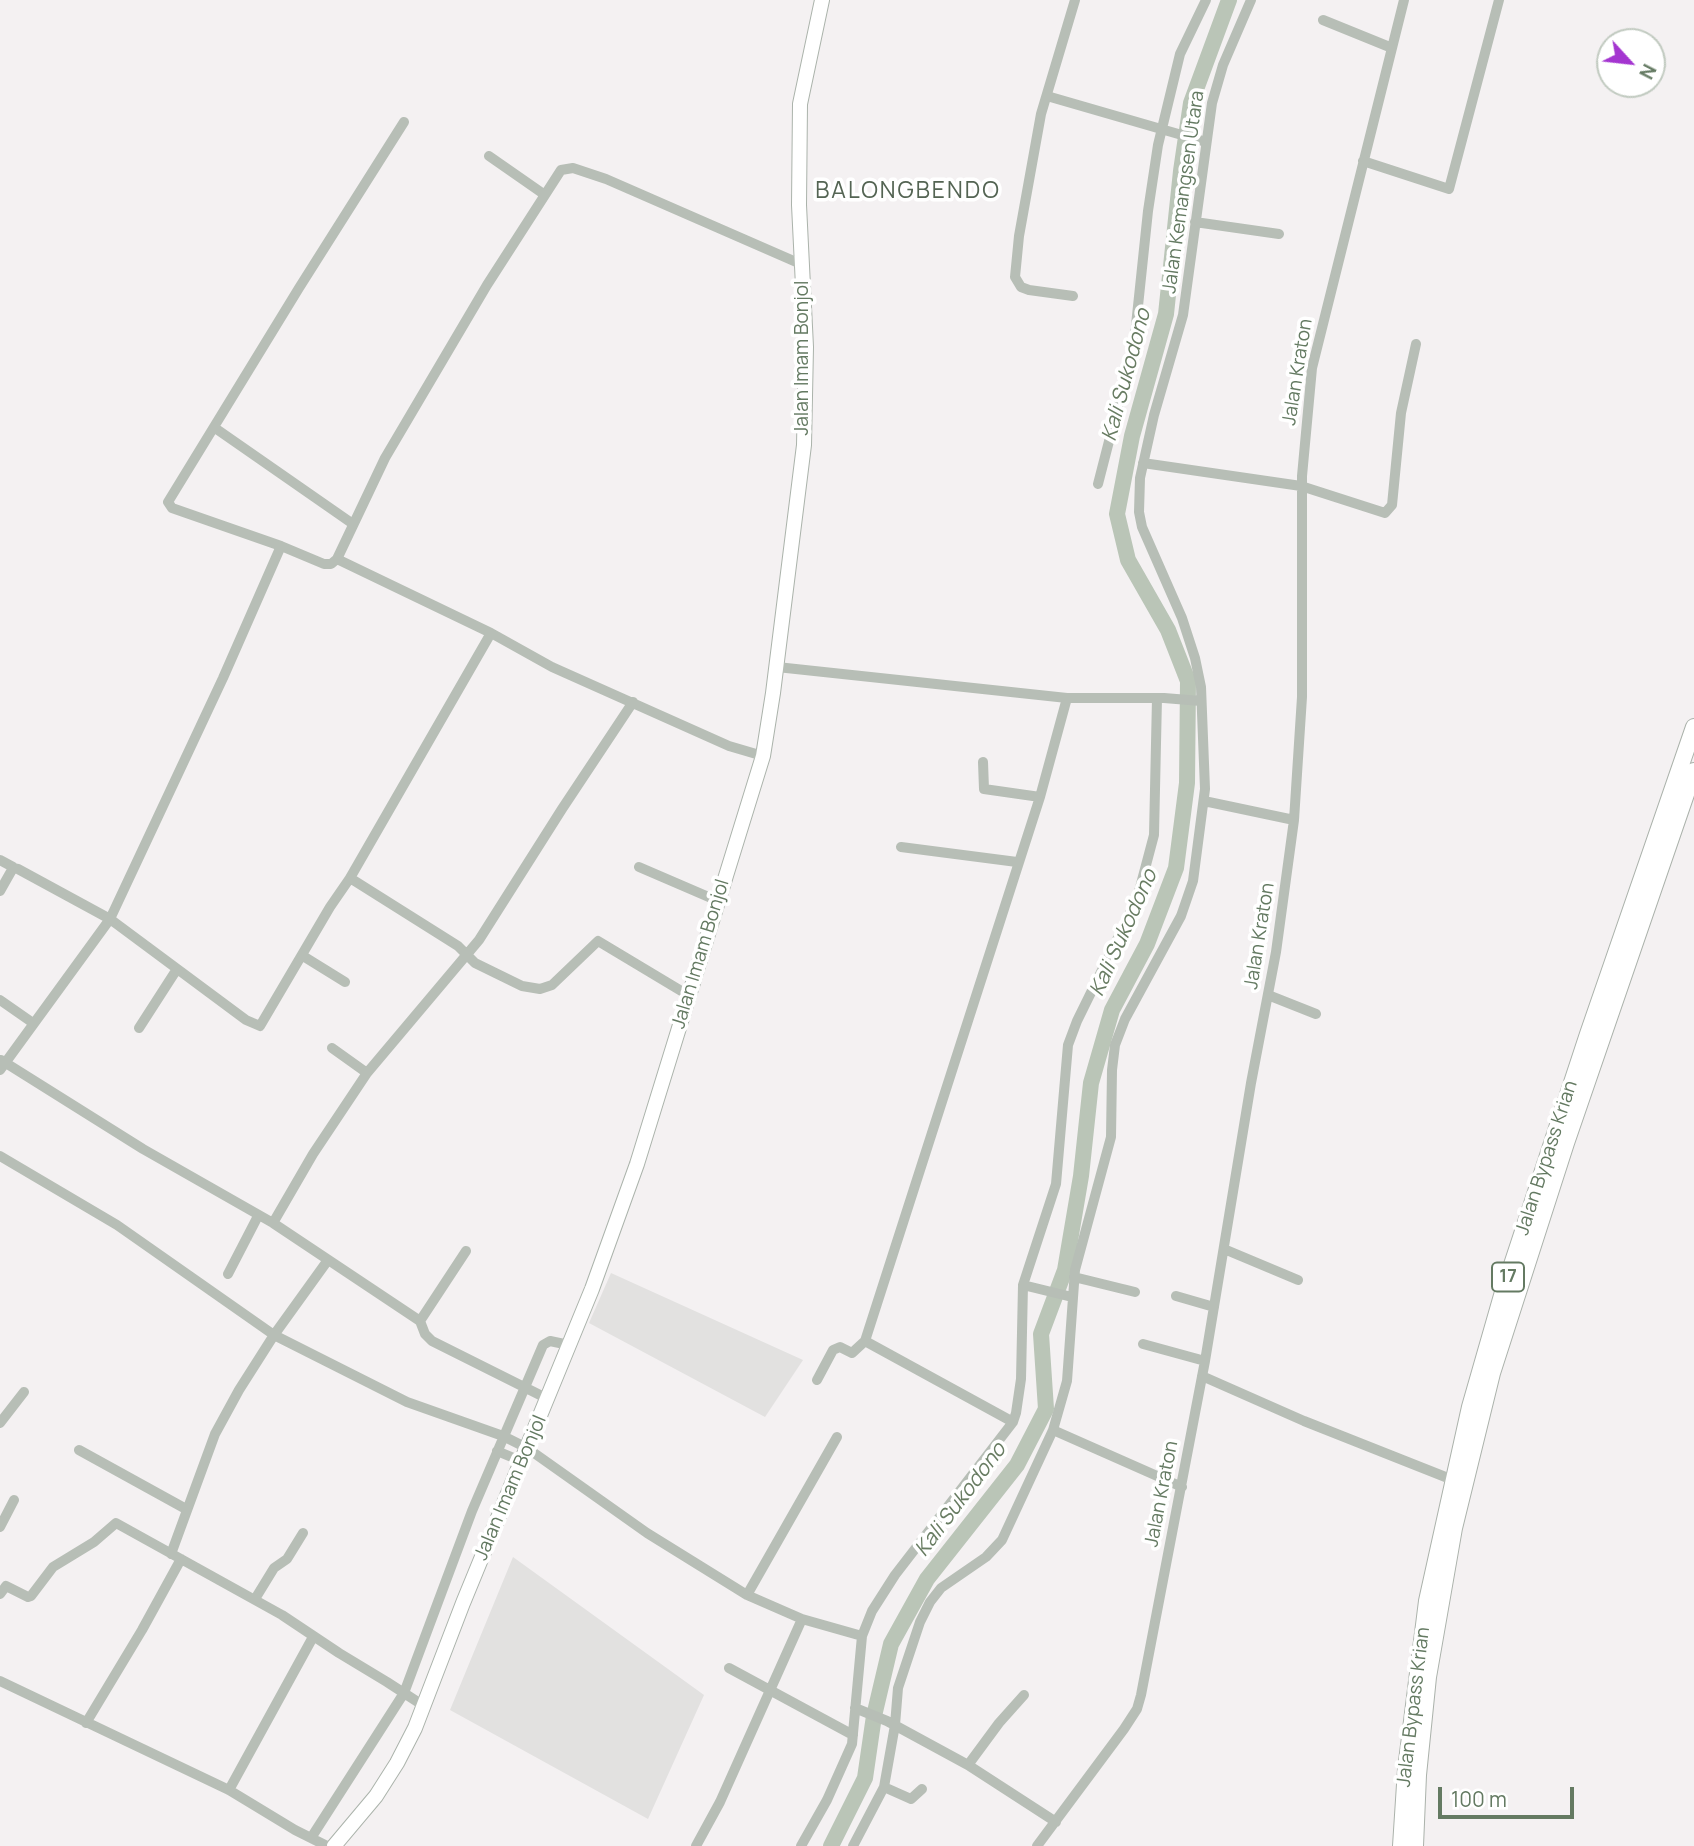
<!DOCTYPE html>
<html>
<head>
<meta charset="utf-8">
<style>
	body { margin:0 }
	#map { position:relative; width:1694px; height:1846px; overflow:hidden; background:#f4f1f2; font-family:Manrope,sans-serif }
	canvas { display:block }
	.north { position:absolute; left:1596px; top:28px; width:70px; height:70px; box-sizing:border-box; background:#fff; border:2px solid #c1cac0; border-radius:50%; rotate:117deg; font-size:19px; font-weight:700; line-height:28px; text-align:center; color:#647a62 }
	.north::after { content:''; display:block; margin:auto; width:24px; height:32px; background:#a435d0; clip-path:polygon(50% 0,100% 100%,50% 72%,0 100%) }
	.scale { position:absolute; left:1438px; top:1787px; width:136px; height:32px; box-sizing:border-box; border:4px solid #647a62; border-top:0; padding-left:9px; font-size:21px; line-height:24px; white-space:nowrap; color:#647a62; -webkit-text-stroke:5px #fff; paint-order:stroke }
</style>
</head>
<body>
<div id="map">
<canvas width="1694" height="1846"></canvas>
<div class="north">N</div>
<div class="scale">100 m</div>
</div>
<script>
const ctx = document.querySelector('canvas').getContext('2d');
ctx.lineJoin = 'round';
function fill(path, color) {
  ctx.fillStyle = color;
  ctx.fill(path, 'evenodd');
}
function shape(rows) {
  const path = new Path2D();
  for (const r of rows) {
    path.moveTo(r[0], r[1]);
    for (let i = 2; i < r.length; i += 2) path.lineTo(r[i], r[i + 1]);
  }
  return path;
}
function stroke(path, color, width, dash) {
  ctx.strokeStyle = color;
  ctx.lineWidth = width;
  ctx.lineCap = dash ? 'butt' : 'round';
  ctx.setLineDash(dash || []);
  ctx.stroke(path);
}
function drawText(font, color, halo, rows, align = 'center') {
  ctx.font = font + ' Manrope,sans-serif';
  ctx.lineWidth = 7;
  ctx.setLineDash([]);
  ctx.textBaseline = 'middle';
  ctx.strokeStyle = halo;
  ctx.fillStyle = color;
  for (const [text, x, y, turn = 0] of rows) {
    ctx.save();
    ctx.translate(x, y);
    ctx.rotate((+turn || 0) * Math.PI / 180);
    ctx.textAlign = isNaN(turn) ? turn : align;
    if (halo) ctx.strokeText(text, 0, 0);
    ctx.fillText(text, 0, 0);
    ctx.restore();
  }
}
const built = shape([
	[611,1273,803,1360,765,1417,589,1323],
	[513,1557,704,1695,648,1819,450,1710]
]);
const river = shape([
	[831,1846,865,1778,874,1716,891,1644,927,1579,1017,1465,1046,1409,1041,1334,1065,1270,1081,1176,1091,1083,1112,1010,1147,944,1176,868,1187,783,1188,681,1168,630,1128,560,1117,514,1132,436,1166,314,1181,171,1191,103,1229,0]
]);
const minor = shape([
	[1323,20,1392,48],
	[1047,96,1206,142],
	[489,156,545,195],
	[1363,161,1449,189,1499,0],
	[1195,222,1279,234],
	[1073,296,1029,290,1021,287,1015,277,1019,236,1041,114,1075,0],
	[215,428,353,524],
	[1143,463,1301,486,1385,513,1392,505,1401,413,1416,344],
	[1098,484,1134,344,1148,211,1158,145,1180,54,1206,0],
	[281,546,172,508,168,502,299,288,404,122],
	[337,559,385,458,487,285,561,170,573,168,606,179,803,265],
	[777,667,1067,698,1164,698,1201,701],
	[983,762,984,789,1040,797],
	[1204,801,1294,820],
	[901,847,1017,862],
	[0,860,13,867],
	[639,867,718,901],
	[350,878,458,946,475,963,522,986,540,989,552,985,598,941,688,995],
	[0,891,13,868,18,869,110,919,246,1020,260,1026,330,907,350,878,491,633],
	[303,956,345,982],
	[1268,995,1316,1014],
	[0,1000,33,1023],
	[139,1028,177,969],
	[332,1048,367,1073],
	[1,1060,143,1149,273,1223,420,1321,425,1334,432,1341,548,1399],
	[0,1070,110,919,223,678,281,546,324,564,331,564,337,559,491,633,552,667,729,746,763,756],
	[0,1156,117,1225,274,1335,407,1402,503,1436,527,1448,647,1533,747,1595,802,1619,862,1636],
	[273,1223,313,1154,367,1073,479,940,562,809,633,702],
	[1224,1249,1298,1280],
	[228,1274,258,1216],
	[1074,1277,1135,1292],
	[1023,1285,1072,1297],
	[1176,1296,1214,1307],
	[420,1321,466,1251],
	[865,1341,1013,1422],
	[1143,1344,1205,1361],
	[1202,1376,1304,1421,1453,1480],
	[817,1380,833,1350,840,1347,852,1353,865,1341,1040,797,1067,698],
	[0,1423,24,1392],
	[1053,1430,1182,1487],
	[79,1450,186,1509],
	[497,1451,521,1461],
	[0,1527,14,1500],
	[171,1554,215,1434,239,1390,274,1335,328,1260],
	[0,1594,6,1586,28,1597,31,1596,53,1567,94,1542,116,1523,282,1615,339,1653,387,1682,424,1706],
	[747,1595,837,1437],
	[255,1599,274,1568,287,1559,303,1533],
	[729,1668,853,1735],
	[0,1681,229,1790,295,1830,327,1846],
	[855,1708,887,1721,968,1765,1056,1822],
	[86,1723,142,1630,181,1559],
	[968,1765,999,1723,1024,1695],
	[884,1787,911,1799,922,1789],
	[229,1790,313,1637],
	[311,1838,404,1693,472,1511,543,1345,550,1341,569,1345],
	[696,1846,720,1802,802,1619],
	[801,1846,827,1800,852,1744,862,1636,872,1611,895,1575,1013,1422,1016,1413,1021,1379,1023,1285,1056,1184,1068,1045,1077,1021,1137,899,1154,835,1157,698],
	[853,1846,884,1787,895,1725,898,1688,920,1622,930,1602,941,1588,986,1557,1002,1540,1053,1430,1067,1381,1075,1270,1111,1137,1112,1070,1115,1045,1125,1019,1181,916,1193,881,1205,789,1201,687,1195,658,1182,618,1142,527,1139,512,1140,478,1154,415,1183,315,1212,103,1223,65,1251,0],
	[1037,1846,1124,1729,1137,1709,1141,1695,1205,1361,1251,1083,1276,952,1294,820,1302,697,1302,476,1312,368,1404,0]
]);
const major = shape([
	[334,1846,376,1796,397,1763,415,1728,463,1603,592,1289,637,1164,763,756,773,693,804,445,806,347,799,205,800,104,822,0]
]);
const highway = shape([
	[1401,1846,1406,1769,1427,1601,1470,1407,1503,1292,1588,1034,1694,727],
	[1415,1846,1418,1775,1428,1677,1454,1528,1492,1373,1566,1143,1694,771]
]);
const shields = [
	[1508,1277,32]
];
const shieldNames = [
	["17",1508,1277]
];
const streetNames = [
	["Jalan Kemangsen Utara",1184,192,-82],
	["Jalan Imam Bonjol",803,358,-90],
	["Jalan Kraton",1298,372,-81],
	["Jalan Kraton",1260,936,-81],
	["Jalan Imam Bonjol",701,954,-73],
	["Jalan Bypass Krian",1547,1158,-72],
	["Jalan Imam Bonjol",511,1488,-67],
	["Jalan Kraton",1162,1494,-79],
	["Jalan Bypass Krian",1414,1707,-83]
];
const waterNames = [
	["Kali Sukodono",1127,375,-75],
	["Kali Sukodono",1124,933,-66],
	["Kali Sukodono",961,1500,-53]
];
const quarterNames = [
	["BALONGBENDO",908,192]
];
fill(built, '#e2e1e0');
stroke(river, '#bac5b7', 16);
stroke(major, '#abb3ab', 16);
stroke(highway, '#abb2ab', 18);
stroke(minor, '#b7beb6', 10);
stroke(major, '#fff', 14);
stroke(highway, '#fff', 16);
for (const [x, y, w] of shields) {
  const box = new Path2D();
  box.roundRect(x - w / 2, y - 14.5, w, 29, 5);
  ctx.fillStyle = '#fff';
  ctx.fill(box);
  stroke(box, '#647a62', 2);
}
drawText('bold 18px', '#647a62', null, shieldNames);
drawText('19px', '#647a62', '#fff', streetNames);
drawText('italic 21px', '#687c62', '#fff', waterNames);
ctx.letterSpacing = '2px';
drawText('23px', '#546453', '#fff', quarterNames);
ctx.letterSpacing = '0px';
</script>
</body>
</html>
